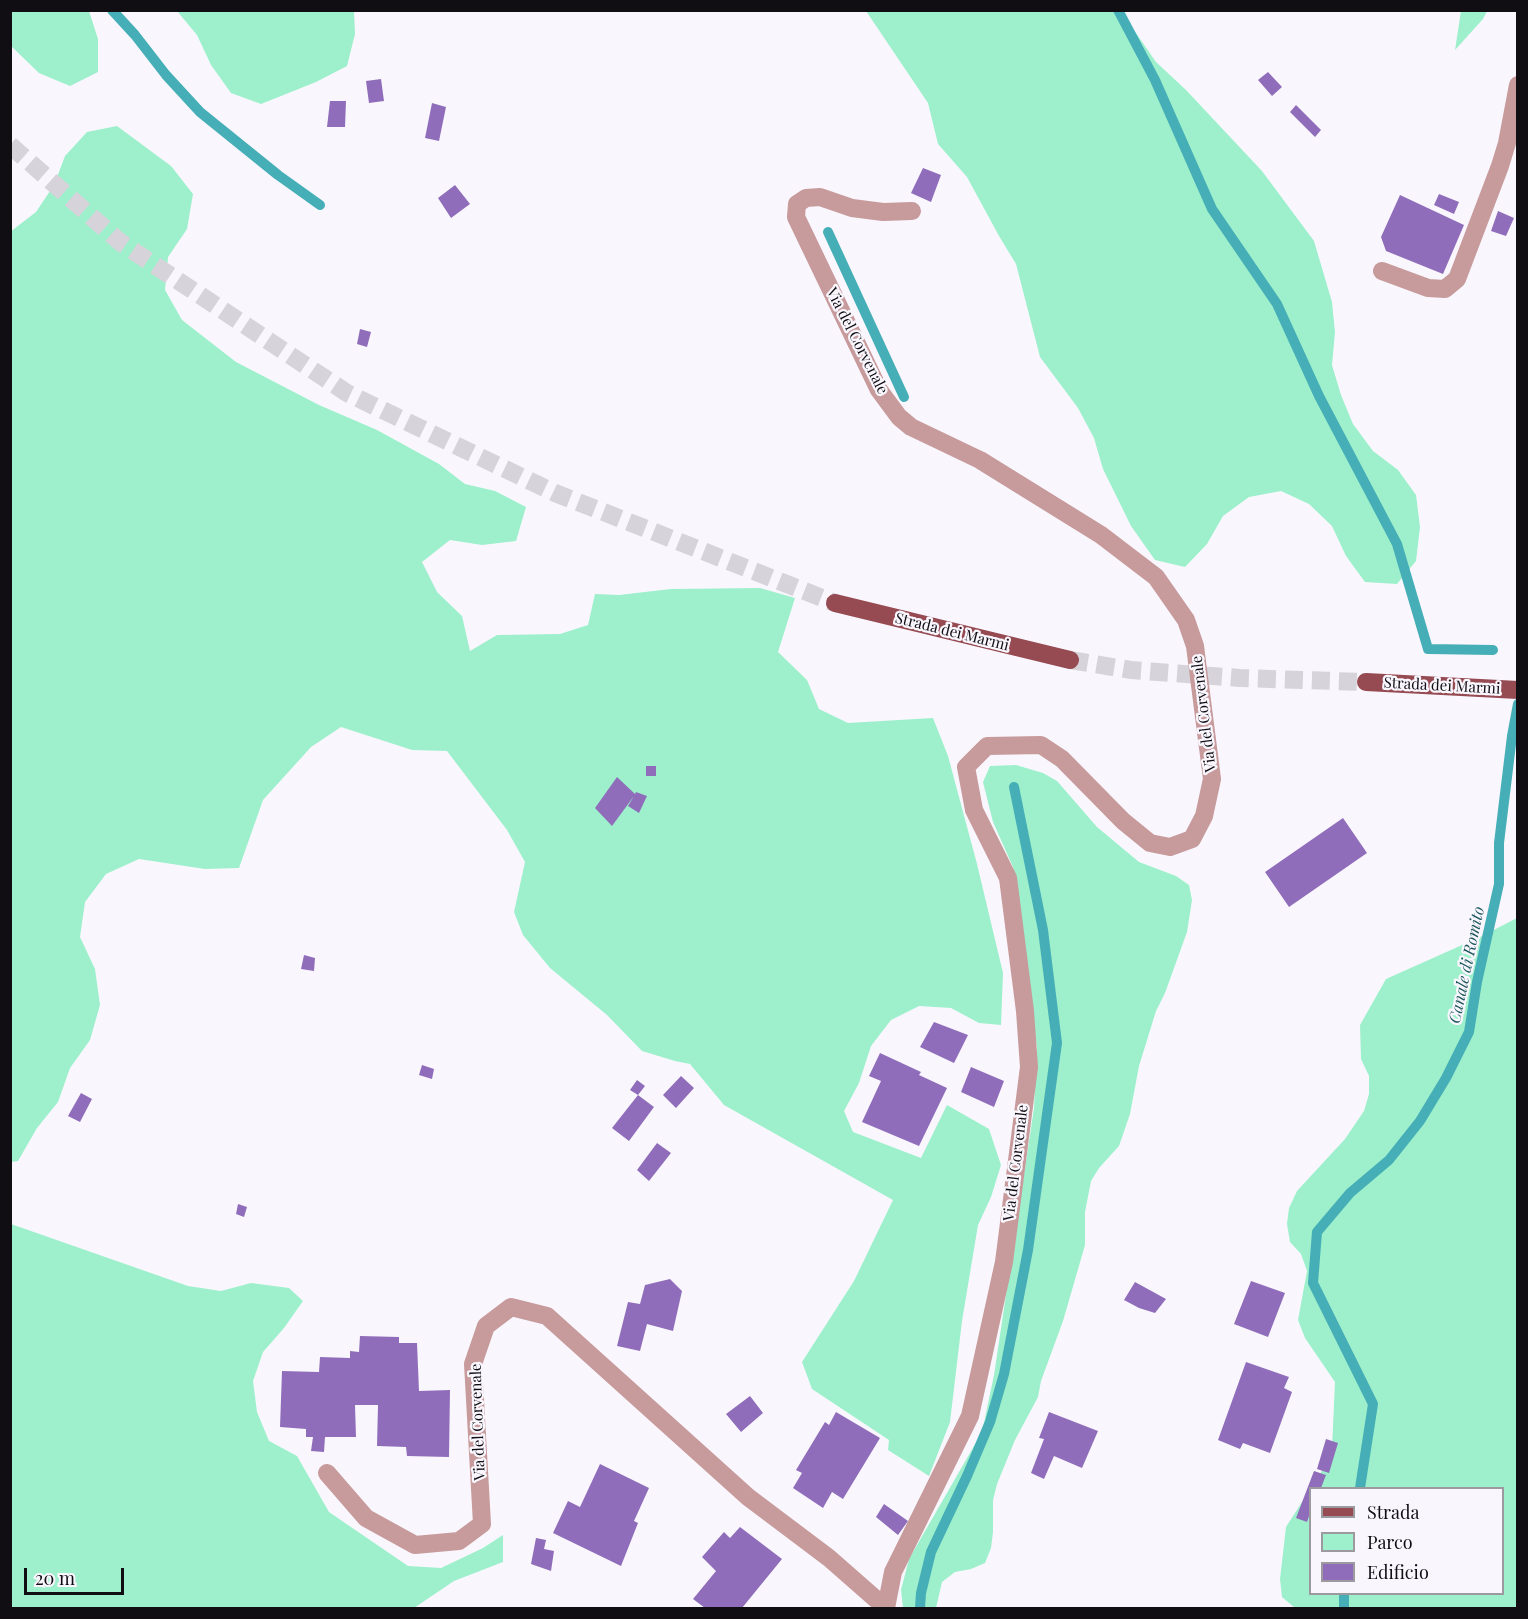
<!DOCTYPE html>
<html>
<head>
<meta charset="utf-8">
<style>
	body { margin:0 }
	#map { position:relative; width:1528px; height:1619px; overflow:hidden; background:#f9f7fd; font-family:"Playfair Display",serif }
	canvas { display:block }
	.frame { position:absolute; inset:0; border:12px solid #100e13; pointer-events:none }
	.legend { position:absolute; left:1309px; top:1487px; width:195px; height:108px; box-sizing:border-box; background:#f9f7fd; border:2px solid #9c9a9f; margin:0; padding:8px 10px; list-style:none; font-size:18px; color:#100e13 }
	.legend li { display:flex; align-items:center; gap:12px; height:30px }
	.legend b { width:30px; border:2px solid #9c9a9f }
	.scale { position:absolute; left:24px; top:1568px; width:100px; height:27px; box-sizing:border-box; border:3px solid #100e13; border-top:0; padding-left:8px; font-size:18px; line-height:21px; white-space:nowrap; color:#100e13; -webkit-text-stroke:4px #f9f7fd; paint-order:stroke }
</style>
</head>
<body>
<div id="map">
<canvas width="1528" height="1619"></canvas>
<div class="frame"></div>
<ul class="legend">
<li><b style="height:8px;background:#964a52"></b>Strada</li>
<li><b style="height:16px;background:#9df0cb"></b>Parco</li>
<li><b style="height:16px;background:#906dba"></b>Edificio</li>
</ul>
<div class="scale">20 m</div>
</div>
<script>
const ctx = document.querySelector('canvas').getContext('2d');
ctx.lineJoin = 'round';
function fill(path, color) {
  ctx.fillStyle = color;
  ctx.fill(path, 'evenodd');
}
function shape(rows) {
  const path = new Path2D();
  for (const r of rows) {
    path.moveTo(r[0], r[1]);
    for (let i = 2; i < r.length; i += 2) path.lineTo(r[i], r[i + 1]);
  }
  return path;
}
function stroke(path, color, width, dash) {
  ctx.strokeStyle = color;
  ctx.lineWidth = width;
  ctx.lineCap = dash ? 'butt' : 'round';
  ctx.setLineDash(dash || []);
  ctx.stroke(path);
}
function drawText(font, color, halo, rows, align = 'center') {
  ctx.font = font + ' "Playfair Display",serif';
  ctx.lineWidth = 4.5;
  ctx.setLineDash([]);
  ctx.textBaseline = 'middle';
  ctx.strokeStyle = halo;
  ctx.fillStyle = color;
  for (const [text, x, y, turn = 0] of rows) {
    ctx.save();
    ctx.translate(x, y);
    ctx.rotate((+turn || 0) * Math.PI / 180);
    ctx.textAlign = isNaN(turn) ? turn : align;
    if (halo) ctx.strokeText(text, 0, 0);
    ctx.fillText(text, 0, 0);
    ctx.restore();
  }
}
const green = shape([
	[10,11,89,11,98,39,98,72,70,86,39,73,11,46],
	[177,11,354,11,355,34,347,66,316,82,261,104,231,93,211,65,197,35],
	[866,11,1124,11,1127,20,1156,62,1186,90,1262,171,1314,241,1332,302,1335,332,1332,365,1341,395,1353,424,1373,451,1398,470,1416,495,1420,527,1416,561,1397,584,1365,582,1346,556,1332,526,1309,504,1281,491,1249,497,1223,516,1207,544,1185,567,1155,560,1131,526,1103,469,1094,438,1078,408,1040,357,1016,264,999,236,967,177,938,144,928,103],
	[1461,11,1487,11,1483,19,1455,50],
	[117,126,171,166,193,194,187,229,168,257,165,290,182,320,236,362,319,405,377,430,439,464,465,484,495,491,526,507,516,541,482,545,450,540,422,562,437,592,462,616,470,651,497,635,560,634,588,625,595,594,619,595,671,589,760,588,795,598,778,652,807,680,819,709,848,723,933,718,948,756,977,864,1003,973,1001,1025,979,1023,951,1008,919,1006,891,1020,871,1046,859,1083,844,1111,853,1132,921,1158,947,1105,989,1129,1001,1165,991,1197,978,1225,962,1321,950,1422,929,1476,888,1450,889,1440,812,1389,802,1362,854,1281,893,1200,724,1105,690,1064,675,1061,642,1051,607,1015,550,968,523,935,514,912,525,862,507,830,447,751,412,750,341,727,311,747,263,800,239,868,205,869,139,859,106,874,85,902,80,937,95,969,100,1005,90,1040,70,1068,58,1102,37,1128,18,1161,11,1162,10,232,36,212,54,185,65,156,87,132],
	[1016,765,1043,773,1057,781,1097,827,1139,862,1176,876,1189,885,1192,900,1187,932,1165,993,1156,1011,1139,1066,1130,1114,1119,1146,1099,1168,1091,1181,1085,1212,1085,1245,1063,1321,1041,1381,1038,1397,1015,1440,997,1484,993,1500,993,1532,991,1548,985,1563,971,1569,955,1572,942,1582,936,1608,903,1608,901,1590,909,1559,982,1432,994,1375,1034,1108,1037,1047,1013,867,993,822,983,782,990,766],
	[1517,918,1517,1608,1295,1608,1282,1597,1280,1579,1286,1527,1325,1466,1332,1448,1335,1382,1305,1338,1298,1320,1307,1271,1301,1254,1290,1242,1287,1224,1289,1208,1297,1191,1345,1139,1364,1111,1369,1094,1369,1076,1361,1059,1360,1025,1386,979,1480,937],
	[1310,1488,1502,1488,1502,1594,1310,1594],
	[11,1224,188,1286,221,1291,251,1283,289,1288,303,1301,284,1328,263,1352,253,1381,257,1412,269,1441,297,1456,329,1512,408,1566,441,1568,483,1548,503,1535,503,1562,454,1581,414,1608,11,1608]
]);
const stream = shape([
	[112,10,135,35,166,75,200,112,278,175,320,205],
	[1118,10,1155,80,1212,209,1277,304,1319,396,1397,544,1428,649,1493,650],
	[828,232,904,397],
	[1360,1488,1373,1404,1313,1283,1317,1232,1350,1193,1389,1160,1420,1121,1446,1078,1469,1032,1477,982,1499,884,1499,843,1512,736,1518,704],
	[920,1608,921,1593,931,1552,967,1476,990,1422,1004,1374,1028,1250,1057,1043,1043,930,1014,787],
	[1344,1608,1344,1594]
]);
const building = shape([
	[1268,72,1282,87,1272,96,1258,80],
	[381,79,384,101,369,103,366,81],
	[330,101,346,101,345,127,327,127],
	[432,103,446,107,439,141,425,138],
	[1296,105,1321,130,1315,137,1290,112],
	[923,168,941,175,931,202,911,193],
	[455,185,470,204,451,218,438,198],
	[1439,194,1459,202,1454,214,1434,205],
	[1400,195,1464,225,1443,274,1386,251,1381,237],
	[1498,211,1514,218,1506,236,1491,231],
	[360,329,371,332,367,347,357,344],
	[646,766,656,766,656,776,646,776],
	[617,777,635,794,636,792,647,796,639,813,628,806,634,796,612,826,595,808],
	[1343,818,1367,853,1289,907,1265,872],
	[304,955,315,958,314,971,301,969],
	[934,1022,968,1035,954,1063,920,1047],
	[880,1053,921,1072,919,1075,947,1088,919,1146,862,1122,881,1081,869,1076],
	[422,1065,434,1069,432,1079,419,1075],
	[971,1067,1004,1081,994,1107,961,1092],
	[681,1076,694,1088,676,1108,663,1095],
	[637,1080,645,1086,638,1095,630,1090],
	[81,1093,92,1099,80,1122,68,1116],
	[638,1095,654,1107,629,1141,612,1128],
	[657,1143,671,1153,649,1181,637,1170],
	[238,1204,247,1207,244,1217,236,1214],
	[670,1279,682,1291,673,1331,647,1324,640,1351,617,1346,628,1302,640,1304,645,1285],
	[1251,1281,1285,1293,1268,1337,1234,1324],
	[1135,1282,1166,1299,1155,1313,1139,1308,1124,1300],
	[360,1336,399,1337,399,1343,417,1343,419,1391,450,1390,449,1457,407,1456,406,1447,377,1446,378,1405,355,1405,356,1437,325,1437,324,1452,311,1451,313,1437,306,1437,306,1429,280,1427,282,1371,319,1372,320,1357,350,1358,350,1351,359,1352],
	[1246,1362,1289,1377,1284,1388,1292,1392,1270,1453,1243,1443,1240,1449,1218,1440],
	[750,1396,763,1413,741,1432,726,1414],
	[836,1412,880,1438,843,1499,832,1492,823,1508,793,1488,802,1473,796,1470,825,1422,829,1425],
	[1049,1412,1098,1431,1082,1468,1054,1456,1044,1479,1031,1473,1044,1439,1039,1438],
	[1326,1439,1338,1443,1329,1473,1317,1469],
	[600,1464,649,1488,634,1521,638,1523,621,1566,553,1533,568,1501,580,1507],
	[1314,1471,1326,1475,1321,1488,1310,1488,1310,1513,1307,1522,1296,1518],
	[884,1504,908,1521,898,1535,876,1517],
	[740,1527,782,1559,742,1608,705,1608,693,1599,716,1571,702,1557,724,1532,730,1538],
	[536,1538,546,1540,544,1549,554,1551,551,1571,531,1564]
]);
const majorTunnel = shape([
	[10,145,120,242,347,393,555,493,835,603],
	[1070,660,1131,670,1240,678,1366,682]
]);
const minor = shape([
	[1382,271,1428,288,1445,289,1457,279,1500,166,1507,143,1518,85],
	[327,1473,366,1518,415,1545,459,1541,482,1524,473,1364,486,1326,511,1307,547,1316,748,1497,829,1558,886,1608],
	[886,1608,893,1572,970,1416,1004,1262,1029,1067,1025,1011,1008,878,974,810,966,767,987,746,1041,745,1062,759,1123,821,1150,843,1170,847,1192,839,1204,816,1212,779,1195,646,1186,620,1156,577,1101,535,980,460,911,427,899,417,879,390,796,217,797,204,806,198,820,197,852,208,883,212,912,211]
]);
const major = shape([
	[835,603,1070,660],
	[1366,682,1518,690]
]);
const streetNames = [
	["Via del Corvenale",857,341,63],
	["Strada dei Marmi",952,632,14],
	["Strada dei Marmi",1442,686,3],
	["Via del Corvenale",1204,714,-97],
	["Via del Corvenale",1016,1163,-83],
	["Via del Corvenale",478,1422,-92]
];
const waterNames = [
	["Canale di Romito",1467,965,-78]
];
fill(green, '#9df0cb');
stroke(stream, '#45aeb6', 10);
fill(building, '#906dba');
stroke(majorTunnel, '#d6d4da', 18, [18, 9]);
stroke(minor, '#c79a9c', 18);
stroke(major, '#964a52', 18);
drawText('15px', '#100e13', '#f9f7fd', streetNames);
drawText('italic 16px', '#1e585d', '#f9f7fd', waterNames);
</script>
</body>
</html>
